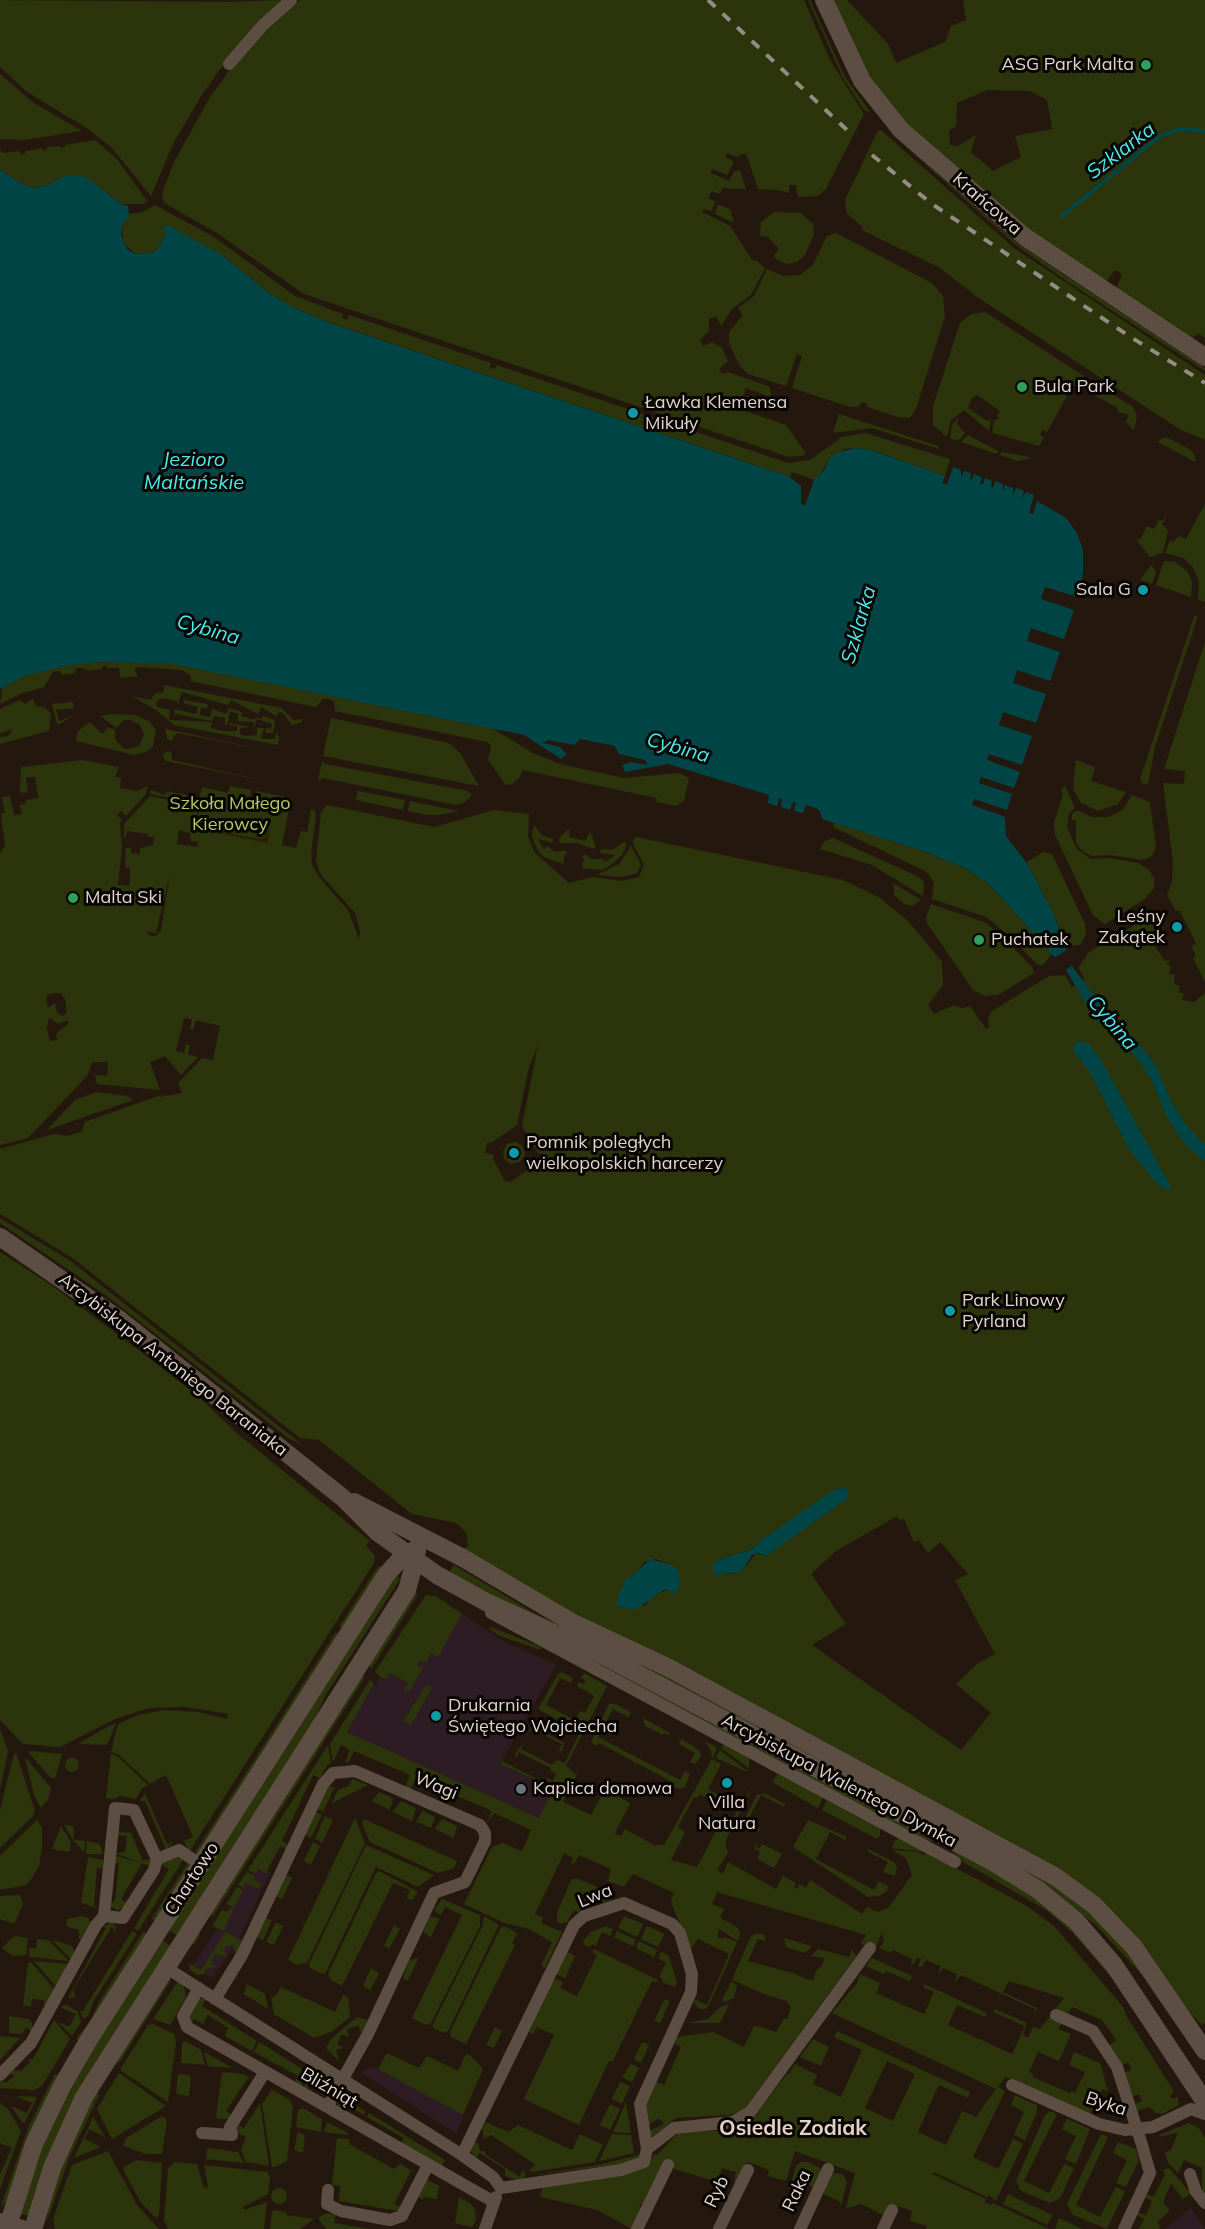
<!DOCTYPE html>
<html>
<head>
<meta charset="utf-8">
<style>
	body { margin:0 }
	canvas { display:block; background:#24180e }
</style>
</head>
<body>
<canvas width="1205" height="2229"></canvas>
<script>
const ctx = document.querySelector('canvas').getContext('2d');
ctx.lineJoin = 'round';
function fill(path, color) {
  ctx.fillStyle = color;
  ctx.fill(path, 'evenodd');
}
function shape(rows) {
  const path = new Path2D();
  for (const r of rows) {
    if (r.length === 3) {
      path.moveTo(r[0] + r[2], r[1]);
      path.arc(r[0], r[1], r[2], 0, 2 * Math.PI);
      continue;
    }
    path.moveTo(r[0], r[1]);
    for (let i = 2; i < r.length; i += 2) path.lineTo(r[i], r[i + 1]);
  }
  return path;
}
function stroke(path, color, width, dash) {
  ctx.strokeStyle = color;
  ctx.lineWidth = width;
  ctx.lineCap = dash ? 'butt' : 'round';
  ctx.setLineDash(dash || []);
  ctx.stroke(path);
}
function drawText(font, color, halo, rows, align = 'center') {
  ctx.font = font + ' Mulish,sans-serif';
  ctx.lineWidth = 6;
  ctx.setLineDash([]);
  ctx.textBaseline = 'middle';
  ctx.strokeStyle = halo;
  ctx.fillStyle = color;
  for (const [text, x, y, turn = 0] of rows) {
    ctx.save();
    ctx.translate(x, y);
    ctx.rotate((+turn || 0) * Math.PI / 180);
    ctx.textAlign = isNaN(turn) ? turn : align;
    if (halo) ctx.strokeText(text, 0, 0);
    ctx.fillText(text, 0, 0);
    ctx.restore();
  }
}
const commercial = shape([
	[462,1614,503,1641,556,1665,500,1764,554,1788,540,1818,341,1732,372,1683,375,1685,380,1677,422,1640,440,1652],
	[257,1867,270,1872,239,1939,212,1978,193,1966],
	[374,2067,463,2108,463,2119,456,2133,360,2072],
	[1191,2208,1205,2229,1165,2229]
]);
const green = shape([
	[0,0,228,2,284,0,225,62,203,93,174,142,151,196,111,147,85,127,27,92,0,67],
	[300,0,804,0,830,60,864,114,826,189,818,196,798,197,796,185,789,185,789,193,778,190,758,189,746,153,736,157,727,153,725,157,734,161,727,175,712,169,711,173,729,181,734,172,740,170,746,189,723,188,719,194,712,191,708,198,716,202,711,211,703,209,702,212,730,226,752,260,757,261,765,268,751,295,732,309,721,326,716,316,709,319,709,331,700,340,703,346,712,342,722,348,728,361,719,369,722,374,728,372,770,387,771,397,746,388,739,409,786,425,805,452,805,455,789,457,304,294,217,233,164,203,162,194,174,162,210,97,232,67,280,15],
	[808,0,810,0,845,77,871,113,864,110,843,78],
	[830,0,847,0,888,44,896,63,945,42,951,26,966,20,963,0,1205,0,1205,338,1197,333,1194,338,1179,333,1116,289,1122,274,1115,270,1107,281,1067,261,909,130,879,97],
	[987,90,1030,91,1047,100,1052,129,1015,136,1021,157,993,171,971,152,976,135,958,146,950,145,949,131,956,126,957,103],
	[0,74,34,103,82,131,24,140,0,139],
	[881,125,1017,243,1205,368,1205,371,1065,280,1016,245],
	[878,130,882,131,1014,248,1205,375,1205,440,1181,430,977,297,940,268,862,230,863,227,847,214,845,200],
	[95,140,117,159,147,201,143,204,121,204,86,177,62,177,48,185,35,188,24,185,0,170,0,150,3,153,20,151,20,154,25,154,25,151,42,148,43,151,47,150,47,147,60,146,61,148,65,147,65,145],
	[718,204,730,209,734,223,715,214],
	[155,205,214,237,295,296,343,314,342,318,347,320,349,315,491,363,490,368,495,369,497,365,631,410,630,415,635,417,637,412,788,463,810,460,842,437,865,433,950,459,945,476,867,449,855,448,844,449,829,460,818,478,814,480,792,472,790,477,330,323,296,309,270,294,222,255,165,234,160,247,152,253,136,254,123,243,122,225,128,214,143,212],
	[774,212,801,213,813,224,814,234,805,255,797,262,787,264,777,260,774,256,779,249,768,237,760,236,761,222],
	[836,233,932,283,943,296,945,316,916,409,910,418,898,417,867,407,867,404,863,402,858,407,850,407,792,388,802,356,797,354,786,386,748,374,740,366,729,343,729,332,743,315,738,308,754,296,767,269,783,276,800,275,813,265,827,236],
	[985,312,1084,376,1077,387,1073,385,1047,432,1043,430,1040,435,1044,438,1039,446,992,433,994,421,1000,418,997,416,1000,411,977,395,972,398,968,408,987,421,991,418,989,431,964,410,951,420,947,437,933,425,933,406,960,323,971,314],
	[1088,379,1133,407,1137,416,1134,430,1126,422,1129,415,1117,412,1118,408,1082,388],
	[839,414,938,446,939,449,872,428,833,433],
	[958,418,957,424,965,433,958,441,950,438,952,425],
	[968,435,998,451,997,454,961,442],
	[1162,438,1168,438,1191,450,1195,456,1195,462,1158,442],
	[1001,452,1024,456,1031,458,1018,461,1000,455],
	[1205,504,1205,599,1204,602,1198,599,1199,581,1193,567,1183,558,1165,553,1170,540,1173,542,1179,536,1186,539],
	[1168,512,1162,524,1168,530,1163,553,1150,557,1136,539,1140,540,1147,526,1154,529,1159,520,1162,521],
	[1164,561,1175,562,1187,571,1192,581,1191,597,1156,585],
	[1151,565,1156,572,1152,584,1140,580],
	[1198,616,1155,747,1148,784,1143,784,1140,779,1194,617],
	[1205,642,1205,982,1193,958,1196,956,1191,946,1196,943,1179,910,1176,911,1167,895,1172,882,1173,862,1163,783,1184,784,1185,771,1164,769],
	[138,658,210,665,218,671,343,697,394,704,395,708,492,728,533,753,560,764,624,778,679,773,689,778,684,801,676,806,656,802,657,798,522,770,520,777,511,785,505,784,488,760,491,745,487,742,335,711,334,702,330,699,323,699,316,707,190,681,191,676,182,670,138,667,134,669,138,676,120,678,119,668,107,668,106,665,102,666,102,669,89,671,83,668,76,668,75,673,62,675,60,671,53,672,44,687,20,694,0,704,3,683,46,663,134,662],
	[164,685,281,708,294,720,302,719,302,722,292,725,283,713,279,712,276,716,261,707,258,714,231,700,228,705,182,692,177,706,177,701,161,698,156,702,157,707,170,710,169,720,212,722,211,728,223,731,237,731,237,726,229,725,229,723,251,727,240,728,240,734,244,736,257,735,257,728,264,728,261,739,275,739,276,732,279,738,278,745,174,725,156,710,132,696,150,700,156,693,163,693],
	[33,699,36,706,45,708,51,714,49,731,0,744,0,737,8,736,13,729,0,733,0,709,20,700,25,704],
	[184,700,208,704,207,708,201,708,200,715,210,717,212,709,226,714,229,708,242,712,241,716,254,720,256,717,262,719,263,716,275,720,273,733,265,733,266,728,271,729,272,724,257,719,253,729,254,722,238,721,238,714,230,711,227,725,225,725,225,718,213,716,212,721,175,714,174,718,175,709,196,714,198,707,183,703],
	[73,702,74,708,56,710,59,721,74,715,60,724,57,724,52,704],
	[110,714,135,715,149,721,156,730,153,746,146,752,134,755,76,741,77,732,90,722,102,734,107,728,104,726,115,730,115,739,123,748,129,749,139,746,144,735,140,725,130,720,124,720,116,728,102,717,98,717],
	[331,718,449,743,460,753,479,786,323,756],
	[165,729,166,729,275,752,177,733,171,741,167,738],
	[168,751,172,754,172,760,270,782,166,761,162,755],
	[82,760,119,767,115,777,121,778,120,788,137,791,148,786,145,795,126,816,121,811,117,815,122,820,120,823,122,848,118,885,129,886,130,880,130,868,125,868,126,848,131,848,131,853,140,854,140,848,153,845,154,837,149,837,148,834,127,831,126,838,124,837,124,824,150,796,190,804,189,799,194,797,199,799,202,787,228,793,230,786,251,790,250,797,254,798,256,791,291,798,282,845,296,848,301,831,307,832,311,809,314,810,316,815,311,855,313,867,319,877,348,910,359,939,360,932,355,913,321,875,316,861,321,812,327,805,434,827,494,810,529,814,528,837,535,853,569,883,592,877,622,881,639,877,644,864,632,842,636,837,843,880,880,898,909,922,942,962,943,985,928,1005,934,1014,954,1005,962,1008,970,1006,986,1029,989,1027,988,1019,992,1011,1049,976,1065,975,1072,987,1085,979,1078,967,1087,956,1086,954,1148,917,1154,918,1160,931,1156,948,1165,961,1172,959,1166,963,1171,966,1169,974,1175,975,1174,984,1180,986,1178,992,1184,994,1182,1000,1194,1002,1205,993,1205,2023,1202,2025,1181,2003,1112,1915,590,1625,463,1549,468,1546,466,1532,456,1523,412,1514,319,1440,300,1438,74,1259,0,1214,0,1149,54,1134,68,1136,82,1131,85,1122,161,1095,161,1097,182,1093,178,1083,202,1058,213,1060,220,1026,196,1020,193,1030,190,1029,192,1019,184,1018,176,1051,184,1053,186,1044,190,1045,188,1054,198,1057,181,1075,165,1056,150,1062,160,1090,97,1084,95,1075,107,1076,108,1062,92,1062,88,1075,28,1138,0,1145,0,853,5,846,1,814,5,813,2,797,10,796,14,815,22,814,20,805,25,804,26,800,38,798,35,777,26,778,28,792,20,793,21,767],
	[179,830,190,833,191,841,198,842,197,847,177,844],
	[170,873,161,930,156,936,151,936,145,931,156,933],
	[61,993,65,999,67,1013,62,1016,57,1012,55,1003,48,1008,46,997,48,994],
	[49,1017,58,1024,68,1020,69,1023,56,1034,57,1040,50,1041,47,1029],
	[538,1045,522,1126,538,1153,542,1154,540,1164,536,1163,511,1182,505,1181,493,1159,494,1155,485,1153,487,1143,491,1143,517,1125,528,1071],
	[804,1512,797,1531,770,1553,761,1555,756,1553,747,1565,733,1574,725,1574,718,1560,753,1549,760,1541],
	[897,1516,899,1520,904,1519,914,1542,919,1540,928,1553,940,1542,968,1574,955,1580,995,1654,978,1663,956,1684,991,1713,961,1750,812,1645,846,1624,811,1574,836,1551],
	[656,1559,672,1565,668,1589,649,1599,645,1606,617,1600,644,1562],
	[1076,760,1095,767,1091,781,1126,792,1118,804,1098,811,1081,803,1073,789],
	[322,761,325,764,468,791,472,795,465,802,456,805,323,778,318,781],
	[1065,786,1075,808,1069,813,1067,827,1077,849,1091,859,1110,858,1138,863,1149,870,1155,879,1154,888,1145,899,1105,924,1093,915,1055,835,1054,822,1063,795,1061,790],
	[151,790,165,795,167,791,187,795,186,801,150,794],
	[358,791,405,800,403,810,356,800],
	[1132,795,1150,802,1156,847,1152,856,1143,860,1110,855,1092,856,1082,851,1076,843,1076,820,1072,820,1072,814,1077,810,1091,817,1109,817,1123,809],
	[410,801,458,811,439,815,426,815,408,811],
	[835,822,926,852,967,869,990,885,1052,954,1043,965,1037,964,1007,934,986,917,932,899,934,883,927,872,833,827],
	[534,825,542,835,553,839,553,843,538,839,544,849,547,846,555,852,565,850,568,854,565,854,563,864,544,857,538,851,532,836],
	[570,828,569,837,585,841,590,832,596,846,594,849,577,843,560,843,559,838],
	[833,838,919,877,924,883,923,896,872,865,820,849,825,841],
	[624,842,627,844,622,855,610,866,602,870,582,868,584,858,581,857,585,854,591,859,603,859,605,862,616,855,600,853,601,849,612,850],
	[631,846,641,865,637,873,622,877,597,875,619,864],
	[1044,852,1052,854,1085,924,1086,935,1080,945,1065,946,1053,912,1026,862],
	[893,883,921,900,913,906,904,904,894,895],
	[931,904,984,922,1003,937,1032,967,1034,973,998,995,985,996,973,990,927,923,926,917],
	[97,1092,127,1096,133,1100,47,1130,75,1100],
	[516,1142,523,1147,525,1155,520,1162,511,1164,504,1159,503,1151,507,1144],
	[509,1146,521,1149,518,1160,506,1158],
	[0,1218,72,1262,305,1447,287,1437,107,1296,0,1223],
	[0,1252,54,1287,149,1358,200,1398,240,1436,370,1541,366,1545,375,1556,374,1563,189,1852,184,1841,193,1837,166,1775,150,1784,118,1754,111,1752,118,1724,138,1715,164,1710,198,1712,227,1719,228,1714,186,1707,149,1708,115,1719,60,1747,23,1744,0,1720],
	[454,1565,534,1613,612,1648,1019,1862,1076,1899,1131,1952,1144,1977,1096,1925,1039,1883,448,1575],
	[378,1566,382,1567,342,1629,339,1627],
	[394,1575,400,1579,325,1696,310,1729,178,1936,167,1929],
	[416,1591,417,1596,371,1669,368,1662],
	[426,1595,436,1596,462,1614,438,1657,431,1653,426,1663,420,1660,417,1665,423,1668,410,1690,406,1692,404,1691,408,1683,390,1673,385,1680,375,1672],
	[491,1627,541,1647,540,1650,500,1636,489,1629],
	[336,1632,339,1634,200,1852,194,1854],
	[551,1638,936,1841,925,1841,707,1725],
	[561,1672,573,1678,571,1683,560,1678,546,1705,575,1720,580,1711,585,1713,594,1696,577,1686,579,1682,584,1684,586,1681,581,1678,584,1673,607,1686,566,1766,577,1775,563,1802,591,1815,605,1789,630,1803,615,1833,621,1836,625,1829,654,1845,664,1845,712,1759,711,1750,705,1741,717,1748,712,1759,721,1764,708,1789,733,1803,724,1812,726,1808,700,1794,697,1798,694,1797,678,1827,685,1832,671,1860,697,1867,722,1820,731,1822,753,1785,725,1842,728,1853,717,1870,723,1874,728,1862,776,1889,783,1876,796,1883,794,1887,798,1889,799,1884,806,1888,810,1880,862,1914,867,1907,878,1912,888,1908,912,1875,906,1858,892,1850,917,1852,924,1855,926,1852,1027,1906,1055,1927,1123,2007,1127,2017,1174,2091,1170,2096,1172,2099,1178,2097,1179,2105,1162,2114,1156,2113,1150,2107,1136,2111,1134,2104,1142,2101,1139,2094,1131,2097,1123,2073,1131,2070,1129,2063,1121,2065,1109,2045,1116,2040,1102,2020,1072,2007,1058,2029,1071,2034,1059,2061,1038,2052,1029,2072,1033,2074,1032,2077,1056,2087,1070,2093,1071,2091,1075,2093,1085,2072,1069,2065,1074,2052,1100,2063,1108,2092,1102,2089,1090,2115,1005,2077,998,2087,1005,2091,973,2157,998,2169,1013,2139,1023,2144,996,2201,989,2195,987,2197,934,2172,932,2174,986,2199,985,2202,991,2205,993,2203,1049,2229,926,2229,927,2226,910,2221,912,2211,898,2206,885,2216,861,2204,848,2208,846,2207,855,2173,795,2151,786,2181,768,2176,769,2170,748,2162,737,2183,734,2182,736,2172,722,2168,717,2182,678,2170,673,2168,672,2162,666,2159,647,2199,639,2206,642,2209,632,2229,597,2210,540,2197,543,2187,641,2170,650,2162,654,2154,657,2155,679,2132,732,2130,745,2126,758,2144,747,2124,788,2073,791,2074,790,2071,795,2064,817,2075,813,2084,841,2097,862,2050,834,2037,837,2031,970,2092,968,2098,939,2085,934,2095,918,2132,946,2145,962,2111,976,2117,996,2089,832,2013,857,1983,860,1974,880,1983,876,1993,924,2014,934,1992,923,1987,924,1984,987,2013,985,2017,957,2005,948,2025,1012,2054,1025,2026,993,2012,995,2009,1027,2023,1023,2035,1028,2038,1033,2027,1040,2029,1064,1998,1009,1981,1003,1992,1037,2008,1034,2014,1035,2009,961,1975,955,1982,957,1974,943,1968,938,1975,940,1966,926,1960,921,1967,918,1966,921,1959,917,1958,914,1964,911,1963,912,1959,893,1950,890,1953,879,1948,884,1942,882,1932,876,1947,867,1942,864,1945,861,1944,866,1935,717,1892,712,1904,724,1909,720,1918,737,1927,740,1933,738,1941,719,1929,717,1937,722,1939,724,1937,737,1942,709,2005,706,2009,700,2009,695,2005,694,1999,707,2005,729,1954,698,1939,690,1950,671,1902,674,1893,633,1874,624,1887,608,1881,611,1869,579,1855,574,1864,571,1863,573,1858,564,1853,535,1914,543,1918,541,1923,562,1932,545,1968,541,1966,552,1942,529,1929,504,1923,464,1904,492,1847,503,1843,522,1851,531,1830,494,1813,487,1823,492,1811,416,1778,410,1790,405,1787,410,1775,354,1751,348,1763,345,1762,350,1750,341,1745,333,1762,330,1744,370,1680,374,1683,347,1732,539,1818,554,1788,500,1764,502,1761,543,1782,546,1778,553,1781,556,1774,550,1770,551,1768,519,1752,516,1758,515,1754,524,1742,521,1749,552,1765,557,1760,565,1763,580,1732,538,1709,558,1674],
	[887,2061,915,2074,893,2121,865,2108],
	[359,1677,365,1677,213,1916,209,1914,197,1933,200,1935,194,1945,189,1943],
	[426,1685,432,1688,411,1725,403,1721],
	[609,1704,615,1704,631,1712,629,1717,613,1709,598,1737,680,1780,685,1771,690,1774,685,1787,679,1789,671,1785,672,1782,637,1763,635,1766,635,1762,599,1743,597,1746,591,1742],
	[643,1718,670,1733,669,1735,664,1733,663,1735,645,1726],
	[537,1719,534,1726,564,1743,562,1751,559,1751,562,1744,532,1729,527,1734],
	[116,1723,107,1745,78,1744,105,1728],
	[0,1729,8,1751,0,1790],
	[682,1739,700,1751,701,1756,695,1764,690,1762,695,1753,679,1744],
	[723,1744,749,1758,749,1768,721,1748],
	[328,1745,331,1763,327,1765,320,1778,313,1775,282,1841,289,1845,287,1849,280,1846,266,1873,258,1869,256,1874,248,1870],
	[720,1750,747,1771,747,1772,716,1758],
	[30,1751,62,1754,55,1778,51,1778,28,1752],
	[16,1753,35,1811,33,1816,0,1848,0,1810,14,1754],
	[111,1754,117,1756,148,1785,142,1788,136,1799,119,1796,115,1799,106,1798],
	[25,1757,51,1788,48,1800,41,1808,34,1795],
	[72,1765,7],
	[778,1773,823,1797,818,1808,772,1782],
	[352,1779,368,1785,332,1803,338,1790,349,1786],
	[328,1785,334,1788,323,1812,317,1809],
	[379,1792,393,1798,390,1810,372,1801],
	[764,1793,785,1804,784,1807,761,1795,747,1822,760,1829,758,1832,747,1825,745,1818,757,1795],
	[145,1794,167,1844,174,1842,166,1849,145,1801,139,1801],
	[827,1800,880,1828,880,1836,877,1839,822,1810],
	[401,1801,416,1808,412,1821,393,1812],
	[423,1811,435,1817,431,1828,416,1822],
	[316,1812,322,1815,311,1838,305,1835],
	[325,1816,333,1820,322,1843,315,1839],
	[355,1818,365,1843,307,1963,297,1965,288,1960],
	[364,1819,457,1861,454,1868,438,1873,370,1842,362,1823],
	[442,1819,457,1826,454,1838,435,1829],
	[37,1820,42,1828,42,1848,39,1866,32,1878,26,1885,0,1890,0,1856],
	[808,1820,847,1837,845,1840,830,1832,816,1859,874,1890,879,1881,888,1886,887,1891,879,1896,868,1897,793,1847],
	[64,1825,73,1826,74,1840,85,1841,84,1852,74,1841],
	[61,1826,71,1842,70,1852,52,1849],
	[116,1832,131,1833,143,1861,151,1858,150,1866,114,1853,125,1852,127,1836,116,1835],
	[899,1838,923,1850,923,1852,892,1848,894,1841],
	[87,1841,100,1844,103,1854,86,1854],
	[758,1841,756,1847,759,1849,762,1844,782,1854,774,1868,757,1859,760,1852,754,1848],
	[313,1842,320,1846,311,1865,304,1861],
	[366,1845,434,1875,418,1887,376,1867,326,1972,322,1974,310,1968,309,1964],
	[868,1849,894,1862,897,1867,895,1876,883,1872,888,1862,867,1851],
	[946,1852,963,1853,1049,1907,1090,1947,1115,1982,1073,1933,1046,1910],
	[116,1856,142,1863,121,1899,127,1903,118,1911,109,1905,115,1900,119,1863,115,1864],
	[88,1857,103,1860,102,1869,97,1867,94,1905,98,1908,81,1903],
	[178,1857,183,1860,138,1931,134,1928,169,1869,162,1865,163,1862],
	[188,1863,190,1869,157,1923,152,1918],
	[379,1871,418,1892,412,1900,407,1898,410,1890,393,1883,342,1986,331,1980,328,1974,376,1873],
	[247,1872,255,1876,252,1882,256,1879,256,1881,261,1884,259,1889,246,1883,243,1888,238,1885],
	[286,1875,292,1878,282,1899,276,1896],
	[576,1878,607,1891,599,1894,611,1900,603,1903,601,1897,596,1896,582,1902,584,1910,578,1912,574,1910,567,1922,561,1924,557,1921,557,1913,571,1880],
	[237,1887,243,1890,234,1908,226,1904],
	[20,1895,23,1904,14,1924,0,1919,0,1896],
	[442,1899,480,1915,480,1926,431,2023,426,2025,412,2018,462,1915,445,1907,441,1915,436,1912,434,1910],
	[230,1908,233,1910,224,1931,212,1926,222,1910,227,1912],
	[81,1916,88,1918,91,1925,81,1939,79,1939,79,1930,66,1926,67,1919],
	[430,1916,439,1919,431,1937,423,1932],
	[484,1916,499,1925,448,2031,444,2033,433,2028,433,2024,483,1925],
	[624,1916,643,1924,637,1937,618,1928],
	[266,1918,272,1920,263,1940,257,1937],
	[112,1922,116,1927,115,1933,112,1926,73,1990,76,1997,68,1998,106,1928,103,1927],
	[276,1922,283,1926,274,1945,266,1942],
	[394,1925,400,1929,389,1949,384,1946],
	[504,1926,517,1933,512,1943,515,1945,466,2044,451,2037,450,2032,501,1927],
	[606,1926,613,1929,610,1936,602,1932,596,1946,592,1944,590,1947,584,1945,583,1941,591,1932],
	[647,1926,664,1934,658,1947,641,1939],
	[132,1931,137,1934,94,2000,88,2016,83,2019,80,2011,83,2011],
	[617,1931,636,1940,633,1946,614,1937],
	[143,1932,150,1933,81,2042,76,2039,92,2018,99,2002],
	[226,1932,243,1941,236,1955,233,1945,224,1947,226,1957,215,1954,211,1964,217,1967,205,1969,205,1974,197,1975,190,1970,189,1963,201,1970],
	[757,1933,764,1935,766,1941,758,1939,748,1961,793,1973,806,1979,813,1980,816,1971,823,1964,824,1958,811,1956,818,1949,849,1957,852,1949,856,1956,743,2111,730,2115,676,2118,651,2138,649,2131,664,2124,659,2118,648,2126,645,2106,656,2082,664,2085,681,2047,673,2043,678,2037,713,2032,744,2047,754,2025,776,2032,784,2019,787,2019,791,2007,786,2001,764,1994,732,1980,751,1936],
	[14,1936,28,1938,26,1955,13,1956,2,1948],
	[784,1938,811,1946,812,1946,805,1953,786,1947],
	[37,1939,48,1940,69,1961,29,1957,29,1948,36,1948],
	[161,1939,172,1947,28,2215,22,2215,19,2213,24,2190,67,2088],
	[52,1940,72,1946,75,1953,71,1959],
	[639,1941,657,1950,654,1957,636,1948],
	[594,1949,658,1980,656,1982,652,1981,612,2062,609,2061,579,2125,524,2099,554,2035,537,2027,533,2034,529,2032,554,1978,563,1982,560,1988,577,1996,597,1955,592,1952],
	[567,1952,575,1956,565,1978,556,1974],
	[661,1952,669,1956,677,1983,674,1987,662,1982,663,1979,659,1977,666,1963,658,1958],
	[416,1958,418,1959,408,1981,403,1978,409,1961],
	[872,1958,912,1976,910,1981,886,1971,884,1974,866,1966],
	[34,1961,67,1964,57,1988],
	[31,1962,55,1990,44,2009,44,2000,32,1999,31,2007,23,2005,28,1963],
	[371,1968,379,1974,370,1990,363,1986],
	[172,1979,119,2063,114,2060,169,1980],
	[178,1981,184,1986,186,1997,170,2025,153,2019],
	[731,1982,737,1985,734,1998,724,2002,722,2000],
	[247,1984,265,1994,268,2009,244,1994],
	[281,1987,335,2012,343,1995,348,1997,350,2017,331,2032,314,2038,274,2014,271,1996,274,1998],
	[204,1998,206,1999,202,2006,257,2041,252,2051,225,2036,228,2028,208,2015,203,2024,194,2019,190,2026,187,2016,198,1999],
	[665,1999,670,2001,660,2023,654,2021],
	[729,2004,720,2023,687,2023,708,2019,720,2007],
	[66,2005,77,2011,81,2022,72,2036,58,2022,69,2027,76,2014,60,2007],
	[9,2016,28,2019,32,2023,32,2032,26,2027,22,2034,9,2033],
	[357,2017,368,2020,361,2034,359,2025,347,2029,349,2037,342,2034,337,2044,343,2048,336,2050,339,2061,326,2048,331,2039],
	[54,2020,70,2039,42,2086,33,2090,0,2088,0,2081,7,2082,15,2076,10,2074,14,2070,21,2071,31,2061,26,2060,33,2059],
	[153,2024,174,2034,176,2041,168,2102,120,2070,148,2025],
	[495,2027,502,2031,494,2048,486,2045],
	[0,2036,20,2038,0,2060],
	[813,2039,829,2047,821,2066,800,2057],
	[185,2041,201,2050,205,2065,181,2063,182,2043],
	[259,2042,304,2070,308,2064,312,2066,300,2088,294,2084,298,2076,254,2052],
	[642,2042,649,2045,641,2063,634,2059],
	[204,2052,231,2067,231,2068,208,2066],
	[387,2053,419,2068,427,2056,458,2071,466,2054,471,2056,483,2069,463,2115,378,2069],
	[631,2064,639,2068,632,2082,622,2077],
	[314,2067,332,2080,333,2086,319,2076,314,2084,308,2082,307,2091,303,2089],
	[222,2072,244,2074,254,2081,248,2078,226,2111,233,2116,226,2119,216,2118],
	[119,2073,166,2106,112,2139,97,2109],
	[55,2074,60,2077,7,2201,1,2206,28,2128],
	[178,2074,189,2075,191,2078,189,2096,176,2094],
	[620,2082,630,2086,622,2104,612,2099],
	[272,2090,290,2100,293,2107,287,2161,275,2167,272,2167,262,2104],
	[347,2091,350,2092,346,2099,366,2112,364,2115,345,2104,341,2111,337,2106,341,2093],
	[95,2093,99,2095,70,2156,46,2223,54,2181],
	[1015,2095,1037,2105,1037,2112,1025,2140,1014,2135,1024,2112,1011,2105],
	[16,2096,37,2097,25,2122,22,2122,11,2106,27,2113,32,2103],
	[626,2102,631,2133,613,2132],
	[0,2103,8,2109,21,2131,0,2189,0,2174,12,2148,0,2143],
	[260,2103,269,2166,246,2162,241,2150,246,2137,236,2132,236,2124,244,2128],
	[610,2104,620,2109,610,2130,600,2125],
	[303,2108,322,2119,321,2132,296,2127,298,2110],
	[1050,2111,1057,2114,1024,2181,1049,2193,1064,2164,1074,2168,1060,2198,1050,2203,1021,2191,1016,2181,1045,2115],
	[369,2113,445,2160,441,2168,401,2145,404,2138,367,2117],
	[162,2116,167,2120,162,2154,146,2154,123,2146,126,2138],
	[93,2117,105,2137,89,2129,85,2139,101,2147,74,2158],
	[1067,2119,1090,2129,1076,2164,1065,2159,1076,2136,1062,2129],
	[327,2122,348,2133,348,2135,324,2132],
	[486,2122,508,2132,518,2125,572,2150,580,2134,603,2145,595,2162,532,2172,530,2169,536,2165,491,2135,484,2139,482,2129],
	[1189,2123,1199,2128,1205,2138,1205,2196,1202,2190,1202,2168,1184,2160,1178,2173,1168,2163,1165,2152,1171,2150,1178,2132,1160,2137,1159,2135],
	[298,2132,305,2135,303,2153,294,2150],
	[612,2134,631,2135,634,2153,599,2161],
	[1101,2134,1108,2137,1076,2205,1100,2217,1116,2187,1125,2191,1107,2229,1073,2215,1067,2204],
	[337,2138,349,2139,349,2144,394,2169,400,2164,417,2173,411,2171,394,2204,402,2208,399,2211,339,2201,340,2186,332,2185],
	[473,2142,478,2143,480,2151,485,2151,486,2155,520,2177,522,2170,525,2172,525,2178,517,2180,505,2176,505,2169,480,2153,475,2159,470,2149],
	[1118,2142,1136,2149,1139,2160,1126,2187,1116,2183,1127,2160,1113,2153],
	[207,2148,238,2152,244,2163,206,2159],
	[108,2151,137,2205,159,2229,55,2229,53,2219,72,2165],
	[642,2154,631,2163,533,2175,598,2165],
	[136,2160,162,2163,159,2216,156,2218,141,2203,126,2175,123,2168],
	[174,2162,197,2164,204,2188,208,2187,204,2165,267,2172,270,2176,268,2194,243,2207,244,2210,267,2202,264,2229,168,2229,164,2220,168,2169],
	[801,2162,808,2162,820,2168,822,2173,816,2187,791,2183,796,2166],
	[1169,2168,1191,2193,1183,2199,1171,2183,1163,2202,1170,2211,1158,2221,1160,2229,1139,2229,1144,2219,1136,2215,1138,2212,1146,2215,1152,2201,1144,2197,1146,2194,1154,2197,1165,2174,1163,2170],
	[833,2173,842,2174,847,2181,841,2206,839,2201,821,2193],
	[426,2179,439,2186,437,2199,423,2197,423,2200,418,2197],
	[279,2196,8],
	[1008,2194,1052,2215,1047,2225,1003,2204],
	[459,2197,471,2204,475,2210,476,2220,472,2227,455,2223],
	[275,2210,286,2212,286,2215,314,2219,300,2229,270,2229,272,2212],
	[326,2213,336,2214,334,2223,370,2229,326,2229,318,2218],
	[1059,2218,1082,2229,1055,2229]
]);
const sand = shape([
	[206,800,206,802,200,806,197,819,201,827,213,827,220,832,261,839,266,836,270,827,267,843,194,828,199,802],
	[251,818,263,826,262,834,244,831]
]);
const water = shape([
	[0,170,24,185,35,188,48,185,62,177,76,175,86,177,121,204,128,206,129,216,122,225,121,236,127,249,136,254,152,253,160,247,165,234,164,226,169,226,222,255,270,294,296,309,330,323,790,477,801,486,801,504,805,506,814,480,824,471,829,460,836,453,855,448,867,449,945,476,942,483,947,485,953,467,961,470,961,477,964,471,971,473,970,480,972,480,974,474,982,477,980,484,983,484,985,478,992,481,991,487,993,488,995,481,1003,484,1003,491,1005,485,1013,488,1013,495,1016,488,1024,491,1022,498,1026,492,1034,495,1029,513,1033,514,1037,501,1066,518,1077,533,1083,550,1083,573,1078,597,1045,587,1041,599,1074,610,1064,639,1031,628,1027,641,1060,652,1050,681,1017,670,1013,683,1046,694,1036,723,1003,712,999,725,1032,736,1022,765,989,754,987,760,1020,772,1014,788,981,777,979,783,1012,794,1007,810,974,799,972,805,1005,817,1006,836,1026,862,1053,912,1072,966,1109,1016,1136,1040,1156,1066,1172,1103,1188,1127,1205,1145,1205,1162,1183,1142,1167,1117,1151,1079,1137,1058,1096,1020,1066,970,990,885,967,869,926,852,822,819,820,811,816,808,806,805,803,813,794,811,796,803,793,802,790,810,781,807,782,799,779,798,777,806,768,803,769,795,668,764,625,772,622,765,631,762,648,765,645,760,619,754,615,746,580,739,574,745,548,740,543,743,560,747,567,754,561,759,524,735,168,663,98,662,64,666,24,676,0,689],
	[1082,1041,1089,1044,1100,1058,1171,1187,1169,1190,1158,1185,1129,1149,1090,1072,1073,1051,1076,1042],
	[843,1488,848,1489,848,1498,770,1553,765,1556,759,1553,752,1555,741,1572,713,1575,713,1564,718,1560,753,1549,760,1541,834,1490],
	[650,1559,672,1565,677,1569,680,1576,679,1588,675,1594,665,1589,635,1610,617,1606,617,1600,626,1578,631,1577]
]);
const pier = shape([
	[1069,949,1075,964,1063,971,1052,959]
]);
const stream = shape([
	[1062,216,1160,136,1181,129,1205,131]
]);
const street = shape([
	[229,64,263,25,291,0],
	[491,1613,955,1862],
	[104,1916,123,1918,154,1870,157,1859,179,1850,201,1865],
	[165,1967,462,2155,493,2177,501,2188],
	[199,1988,183,2016,187,2027,494,2202],
	[215,1999,242,1955,323,1784,333,1773,355,1771,480,1825,485,1833,485,1841,465,1882,434,1893,368,2034,327,2107],
	[1056,2015,1093,2031,1117,2067,1142,2145,1150,2173,1124,2229],
	[0,2075,31,2043,96,1925,104,1916,115,1808,134,1810,157,1859],
	[1012,2085,1099,2124,1125,2130,1153,2127,1191,2109],
	[1191,2109,1205,2114],
	[202,2133,232,2135,230,2127,265,2072],
	[647,2149,674,2128,733,2122,750,2112,870,1948],
	[462,2155,574,1925,584,1916,624,1903,672,1924,680,1933,692,1974,691,1992,640,2104,647,2149,644,2162,621,2170,501,2188],
	[1190,2174,1196,2192,1205,2203],
	[328,2190,327,2204,341,2211,390,2220,402,2216,428,2165],
	[0,2219,32,2229],
	[485,2229,496,2197],
	[637,2229,668,2165],
	[719,2229,748,2170],
	[800,2229,828,2169],
	[883,2229,892,2210]
]);
const secondary = shape([
	[824,0,862,81,901,130,1025,237,1205,357],
	[0,1237,120,1320,343,1498,377,1532,437,1575,486,1602,606,1657,993,1862,1037,1889,1076,1921,1114,1965,1205,2102],
	[354,1502,463,1558,573,1623,667,1667,1056,1877,1094,1905,1134,1947,1205,2051],
	[7,2229,34,2144,62,2086,88,2041,386,1575,403,1556,417,1551],
	[33,2229,52,2168,84,2097,407,1590,414,1564,414,1550]
]);
const rail = shape([
	[708,0,847,130],
	[872,155,932,204,1129,336,1205,383]
]);
const markers = [
	[1146,65,6,"#2e9e5b"],
	[1022,387,6,"#2e9e5b"],
	[633,413,6,"#0f9aa8"],
	[1143,590,6,"#0f9aa8"],
	[73,898,6,"#2e9e5b"],
	[1177,927,6,"#0f9aa8"],
	[979,940,6,"#2e9e5b"],
	[514,1153,6,"#0f9aa8"],
	[950,1311,6,"#0f9aa8"],
	[436,1716,6,"#0f9aa8"],
	[727,1783,6,"#0f9aa8"],
	[521,1789,6,"#6b7280"]
];
const poiNames = [
	["ASG Park Malta",1134,65,"right"],
	["Bula Park",1034,387],
	["Ławka Klemensa",645,403],
	["Mikuły",645,424],
	["Sala G",1131,590,"right"],
	["Malta Ski",85,898],
	["Leśny",1165,917,"right"],
	["Zakątek",1165,938,"right"],
	["Puchatek",991,940],
	["Pomnik poległych",526,1143],
	["wielkopolskich harcerzy",526,1164],
	["Park Linowy",962,1301],
	["Pyrland",962,1322],
	["Drukarnia",448,1706],
	["Świętego Wojciecha",448,1727],
	["Kaplica domowa",533,1789],
	["Villa",727,1803,"center"],
	["Natura",727,1824,"center"]
];
const streetNames = [
	["Krańcowa",987,204,41],
	["Arcybiskupa Antoniego Baraniaka",173,1365,38],
	["Arcybiskupa Walentego Dymka",839,1781,28],
	["Wagi",436,1786,23],
	["Chartowo",192,1879,-57],
	["Lwa",595,1896,-22],
	["Bliźniąt",329,2088,30],
	["Byka",1106,2104,18],
	["Raka",797,2191,-65],
	["Ryb",717,2192,-64]
];
const parkNames = [
	["Szkoła Małego",230,804],
	["Kierowcy",230,825]
];
const waterNames = [
	["Szklarka",1121,151,-37],
	["Jezioro",194,460],
	["Maltańskie",194,483],
	["Szklarka",859,625,-74],
	["Cybina",208,630,16],
	["Cybina",678,748,16],
	["Cybina",1112,1023,50]
];
const quarterNames = [
	["Osiedle Zodiak",793,2129]
];
fill(commercial, '#2d1c23');
fill(green, '#2b340a');
fill(sand, '#2a2101');
fill(water, '#004445');
fill(pier, '#24180e');
stroke(stream, '#004445', 4);
stroke(street, '#5d4e43', 12);
stroke(secondary, '#5d4e43', 18);
stroke(rail, '#968c84', 4, [10, 10]);
for (const [x, y, r, color] of markers) {
  const dot = new Path2D();
  dot.arc(x, y, r, 0, 2 * Math.PI);
  ctx.fillStyle = color;
  ctx.fill(dot);
  stroke(dot, '#090503', 2);
}
drawText('18px', '#dfd6cf', '#090503', poiNames, 'left');
drawText('18px', '#dfd6cf', '#090503', streetNames);
drawText('18px', '#b3cb66', '#090503', parkNames);
drawText('italic 20px', '#49ecee', '#090503', waterNames);
drawText('bold 21px', '#e3d1c4', '#090503', quarterNames);
</script>
</body>
</html>
